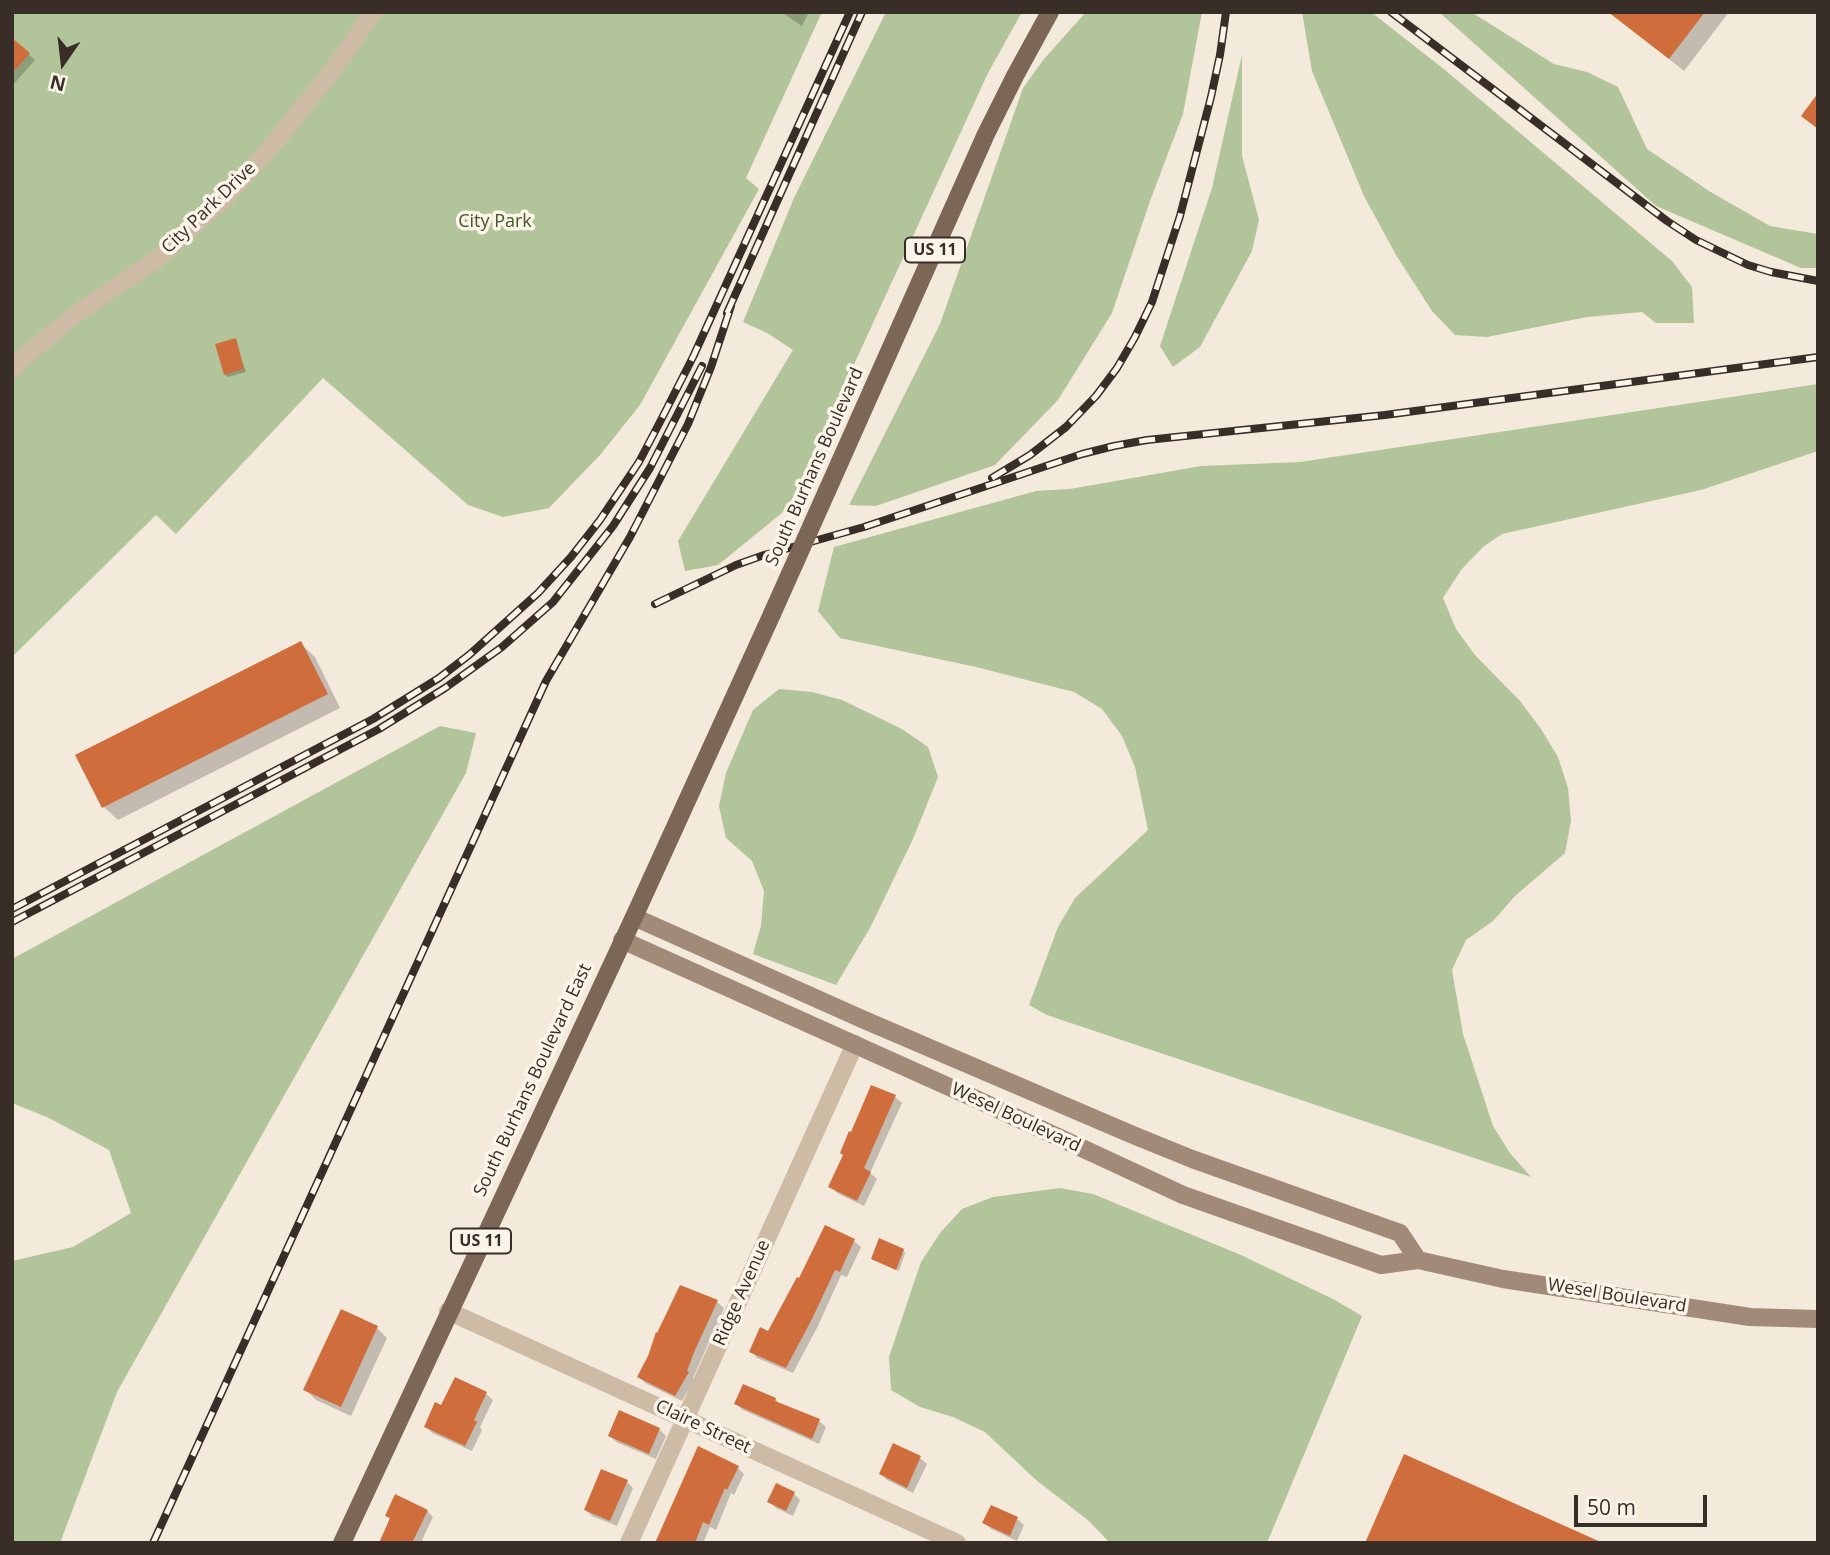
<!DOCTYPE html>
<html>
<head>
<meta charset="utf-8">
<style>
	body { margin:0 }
	#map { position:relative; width:1830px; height:1555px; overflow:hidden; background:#f4eadb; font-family:"Open Sans",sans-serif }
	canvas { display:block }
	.frame { position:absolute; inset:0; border:14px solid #382e27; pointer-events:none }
	.north { position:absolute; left:28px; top:28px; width:70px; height:70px; -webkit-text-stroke:5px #fbf4e8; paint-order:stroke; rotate:194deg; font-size:19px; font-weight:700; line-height:28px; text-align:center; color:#382e27 }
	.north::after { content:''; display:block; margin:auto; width:24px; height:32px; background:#382e27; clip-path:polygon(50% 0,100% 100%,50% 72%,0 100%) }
	.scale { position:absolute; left:1574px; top:1495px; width:133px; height:32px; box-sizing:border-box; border:4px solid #382e27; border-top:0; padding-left:9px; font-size:21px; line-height:24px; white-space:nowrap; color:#382e27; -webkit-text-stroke:5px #fbf4e8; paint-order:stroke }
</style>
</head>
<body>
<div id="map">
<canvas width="1830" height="1555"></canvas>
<div class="frame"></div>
<div class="north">N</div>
<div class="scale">50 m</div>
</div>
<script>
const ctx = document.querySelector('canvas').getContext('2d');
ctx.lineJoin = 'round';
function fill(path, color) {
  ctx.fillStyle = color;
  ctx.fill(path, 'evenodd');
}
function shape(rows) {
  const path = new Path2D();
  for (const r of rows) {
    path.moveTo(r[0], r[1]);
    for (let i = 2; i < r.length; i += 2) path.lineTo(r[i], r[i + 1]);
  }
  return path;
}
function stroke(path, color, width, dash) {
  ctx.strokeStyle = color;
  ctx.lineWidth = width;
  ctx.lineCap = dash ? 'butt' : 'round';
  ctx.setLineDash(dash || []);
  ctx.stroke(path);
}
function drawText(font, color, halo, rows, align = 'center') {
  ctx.font = font + ' "Open Sans",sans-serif';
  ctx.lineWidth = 7;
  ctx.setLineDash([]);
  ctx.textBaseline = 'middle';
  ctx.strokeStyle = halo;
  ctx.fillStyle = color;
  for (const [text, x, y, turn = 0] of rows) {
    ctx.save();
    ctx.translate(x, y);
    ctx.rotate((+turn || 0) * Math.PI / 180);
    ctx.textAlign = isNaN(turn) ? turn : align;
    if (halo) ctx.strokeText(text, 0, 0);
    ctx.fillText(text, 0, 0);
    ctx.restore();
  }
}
const green = shape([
	[12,12,822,12,746,178,759,189,640,405,600,455,549,508,503,517,468,505,323,378,176,534,156,515,12,657],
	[886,12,1022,12,988,73,788,508,718,565,685,571,678,541,793,350,767,333,743,322,794,198],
	[1086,12,1202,12,1183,114,1150,201,1112,313,1058,400,995,465,876,506,849,505,940,324,1023,88,1044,59],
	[1302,12,1371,12,1445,70,1672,261,1692,287,1694,323,1656,323,1642,312,1587,317,1487,337,1455,335,1432,311,1396,255,1364,196,1312,71],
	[1439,12,1471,12,1554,64,1587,72,1618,87,1647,149,1709,191,1770,226,1818,234,1818,268,1801,268,1656,206],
	[1242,55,1242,156,1259,220,1252,251,1200,347,1173,367,1160,346,1212,188],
	[1818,384,1818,451,1701,490,1502,534,1483,547,1461,570,1443,598,1456,629,1475,655,1520,701,1541,729,1558,757,1568,788,1571,821,1565,853,1515,896,1493,921,1466,940,1452,970,1463,1034,1493,1126,1510,1153,1531,1177,1047,1015,1029,1005,1058,927,1075,898,1148,830,1135,767,1122,736,1102,709,1074,692,976,667,840,638,818,611,834,547,1036,491,1070,489,1201,466,1300,462],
	[779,689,812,692,842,700,902,729,928,747,938,777,913,839,870,928,836,985,753,954,761,926,764,891,752,861,726,838,719,806,726,773,753,710],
	[440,726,476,733,466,773,117,1392,60,1543,12,1543,12,1261,73,1247,131,1213,109,1150,49,1118,12,1103,12,959],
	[1060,1188,1093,1194,1241,1255,1333,1299,1362,1316,1267,1543,1110,1543,1089,1521,1036,1480,985,1432,953,1417,920,1407,891,1390,889,1357,921,1262,940,1233,962,1209,993,1197]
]);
const shadow = shape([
	[781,12,809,12,802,26],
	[1610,12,1729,12,1684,71],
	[12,40,35,60,12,86],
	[235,340,246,372,228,377,225,374],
	[301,644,315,657,340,708,118,820,104,807],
	[872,1087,895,1097,902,1103,870,1173,877,1179,864,1206,837,1193,830,1186],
	[825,1227,854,1241,861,1247,847,1277,841,1275,818,1326,793,1373,757,1358,751,1351,769,1333,800,1280],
	[903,1250,905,1253,899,1271,873,1259],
	[681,1288,717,1302,724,1308,693,1378,694,1380,682,1401,645,1383,639,1377],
	[377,1328,387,1338,351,1416,316,1400,306,1390],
	[456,1379,486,1394,493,1400,480,1427,482,1430,472,1451,432,1433,426,1426,442,1408],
	[775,1399,781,1405,819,1421,826,1427,819,1444,743,1410,736,1404],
	[620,1412,659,1429,666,1436,656,1459,616,1442,610,1436],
	[894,1446,920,1458,927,1464,913,1493,887,1480,881,1474],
	[738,1468,744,1474,734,1495,731,1493,716,1530,710,1527,703,1543,653,1543],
	[627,1482,633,1488,617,1526,592,1516,586,1510],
	[794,1494,800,1500,793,1516,776,1508,770,1502],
	[992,1507,1017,1519,1024,1525,1017,1541,991,1529,985,1523],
	[427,1511,433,1517,422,1540,425,1543,381,1543,391,1520,387,1516]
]);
const building = shape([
	[1608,12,1705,12,1669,59],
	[12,38,30,53,12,73],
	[1818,93,1818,129,1801,116],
	[236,338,244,369,224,375,215,344],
	[301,641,328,694,102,808,75,755],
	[871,1085,896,1095,864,1168,871,1172,857,1201,828,1187,843,1155,840,1153,849,1131,851,1132],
	[825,1225,855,1239,840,1272,835,1270,812,1319,786,1368,749,1352,760,1327,768,1331,797,1277,799,1278],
	[879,1238,904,1249,896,1270,871,1259],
	[680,1285,718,1300,695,1350,687,1371,689,1372,675,1396,637,1377,648,1356,656,1332,657,1333],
	[341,1309,378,1326,341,1407,303,1390],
	[455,1377,487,1392,474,1420,477,1422,465,1446,424,1427,435,1402,441,1405],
	[743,1384,776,1398,775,1401,820,1419,812,1439,734,1404],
	[619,1410,660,1428,649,1454,608,1436],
	[893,1443,921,1456,907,1488,879,1474],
	[698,1446,739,1466,727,1490,725,1488,709,1525,703,1522,695,1543,655,1543],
	[1404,1454,1603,1543,1365,1543],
	[601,1469,628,1480,610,1521,584,1510],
	[776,1483,795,1492,786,1511,767,1502],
	[395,1494,428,1510,412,1543,379,1543,390,1518,385,1516],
	[991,1505,1018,1517,1010,1536,982,1523]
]);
const street = shape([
	[12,370,26,355,76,314,161,256,224,199,271,147,336,66,373,12],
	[448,1311,957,1543],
	[629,1543,855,1044]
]);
const secondary = shape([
	[634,917,862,1019,1133,1135,1192,1159,1400,1233,1418,1260],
	[622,940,976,1099,1183,1195,1381,1265,1418,1260,1503,1279,1750,1317,1818,1319]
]);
const primary = shape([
	[827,491,986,134,1016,74,1050,12],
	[342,1543,634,917,772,614]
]);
const rail = shape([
	[1391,12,1667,221,1696,240,1748,265,1771,272,1818,281],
	[727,313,862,12],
	[992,478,1030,455,1066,427,1096,396,1117,368,1135,337,1152,302,1180,216,1211,97,1220,55,1226,12],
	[655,604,736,565,764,555,864,527,1082,454,1114,446,1147,440,1385,415,1818,357],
	[12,909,373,719,439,678,469,655,538,593,571,557,600,520,639,462,661,420,693,357,850,12],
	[12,922,379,729,445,688,502,647,553,602,613,526,650,468,702,366],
	[153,1543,546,681,630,537,688,424,711,367,731,306]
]);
const primaryBridge = shape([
	[772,614,827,491]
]);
const shields = [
	[935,250,60],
	[481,1241,60]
];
const shieldNames = [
	["US 11",935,250],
	["US 11",481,1241]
];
const streetNames = [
	["City Park Drive",209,208,-44],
	["South Burhans Boulevard",815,467,-66],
	["South Burhans Boulevard East",533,1080,-65],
	["Wesel Boulevard",1016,1118,25],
	["Ridge Avenue",742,1293,-66],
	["Wesel Boulevard",1617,1296,9],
	["Claire Street",703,1427,25]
];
const parkNames = [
	["City Park",495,222]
];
fill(green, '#b2c499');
fill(shadow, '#0003');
fill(building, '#cf6d3d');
stroke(street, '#cdbba6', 18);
stroke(secondary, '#a18a77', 18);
stroke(primary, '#7c6757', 18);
stroke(rail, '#382e27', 8);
stroke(rail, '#fbf4e8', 5, [16]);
stroke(primaryBridge, '#7c6757', 18);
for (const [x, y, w] of shields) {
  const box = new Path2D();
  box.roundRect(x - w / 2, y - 12.5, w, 25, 5);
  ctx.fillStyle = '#fbf4e8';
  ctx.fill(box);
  stroke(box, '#382e27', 2);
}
drawText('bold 16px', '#382e27', null, shieldNames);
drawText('18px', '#382e27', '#fbf4e8', streetNames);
drawText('18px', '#435929', '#fbf4e8', parkNames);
</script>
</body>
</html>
